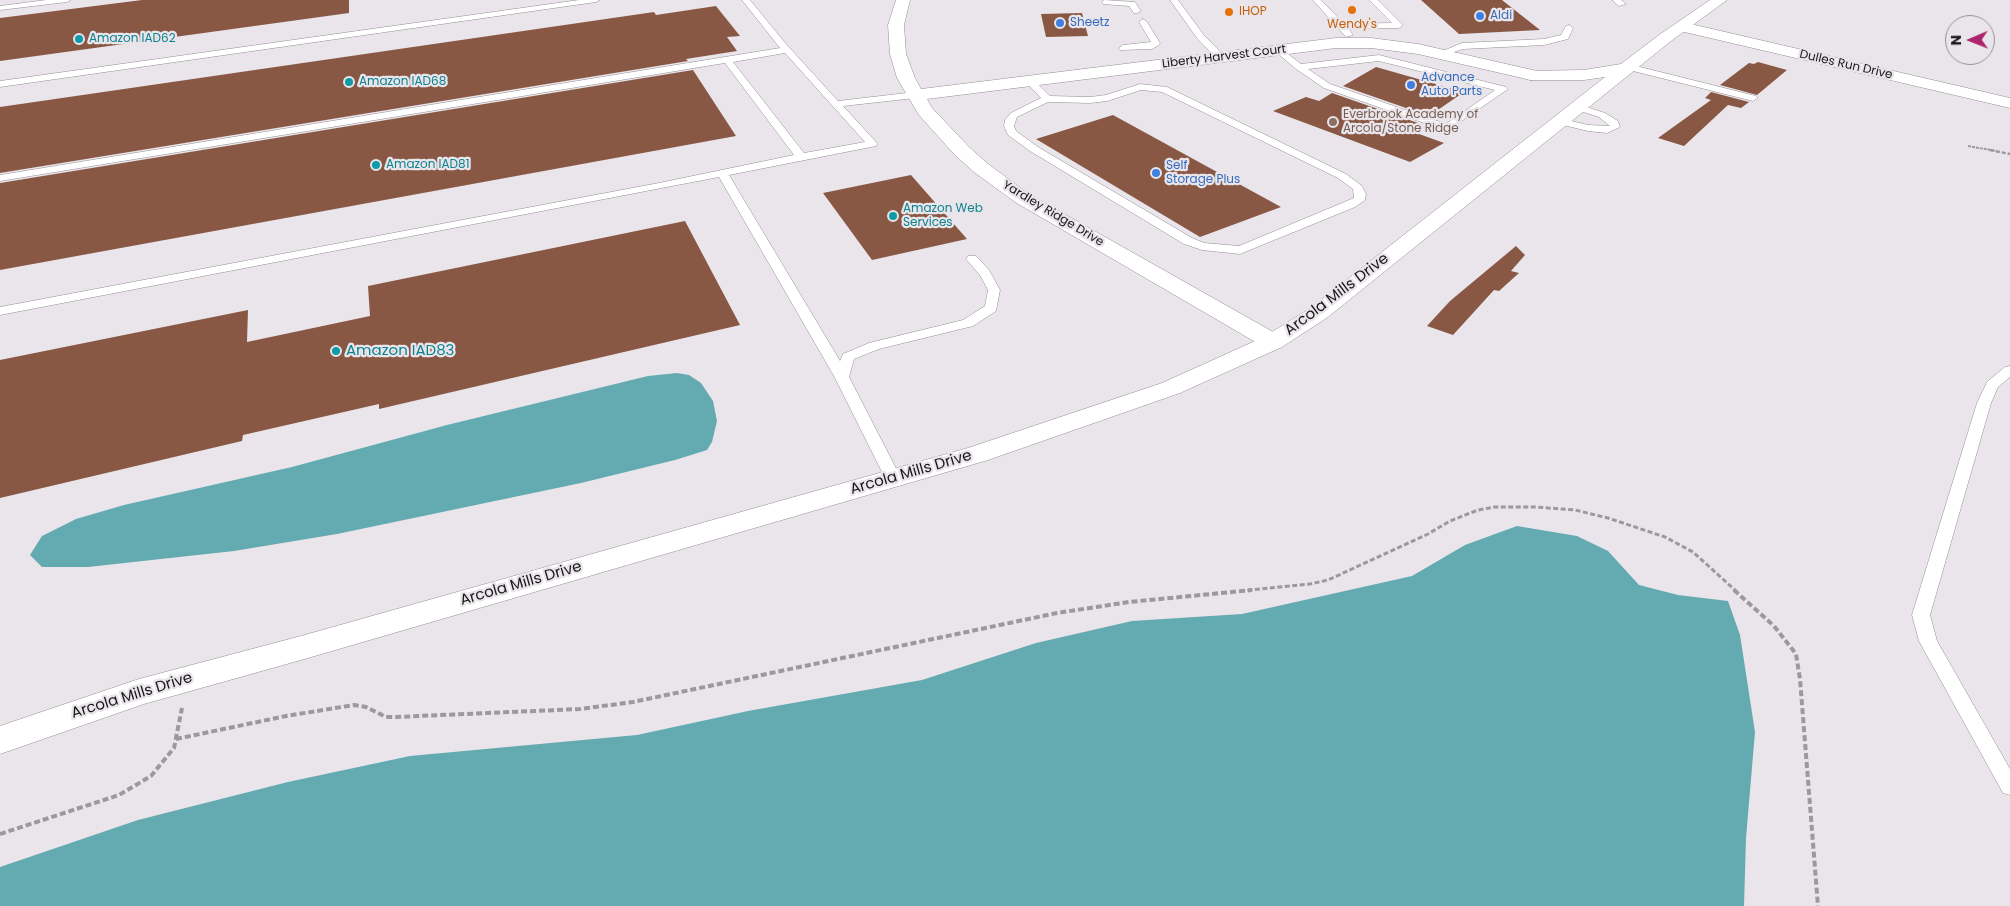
<!DOCTYPE html>
<html>
<head>
<meta charset="utf-8">
<style>
	body { margin:0 }
	#map { position:relative; width:2010px; height:906px; overflow:hidden; background:#e9e5ea; font-family:Poppins,sans-serif }
	canvas { display:block }
	.north { position:absolute; left:1945px; top:15px; width:50px; height:50px; box-sizing:border-box; background:#e9e5ea; border:1px solid #969396; border-radius:50%; rotate:269deg; font-size:14px; font-weight:700; line-height:20px; text-align:center; color:#191719 }
	.north::after { content:''; display:block; margin:auto; width:18px; height:22px; background:#ad266d; clip-path:polygon(50% 0,100% 100%,50% 72%,0 100%) }
</style>
</head>
<body>
<div id="map">
<canvas width="2010" height="906"></canvas>
<div class="north">N</div>
</div>
<script>
const ctx = document.querySelector('canvas').getContext('2d');
ctx.lineJoin = 'round';
function fill(path, color) {
  ctx.fillStyle = color;
  ctx.fill(path, 'evenodd');
}
function shape(rows) {
  const path = new Path2D();
  for (const r of rows) {
    path.moveTo(r[0], r[1]);
    for (let i = 2; i < r.length; i += 2) path.lineTo(r[i], r[i + 1]);
  }
  return path;
}
function stroke(path, color, width, dash) {
  ctx.strokeStyle = color;
  ctx.lineWidth = width;
  ctx.lineCap = dash ? 'butt' : 'round';
  ctx.setLineDash(dash || []);
  ctx.stroke(path);
}
function drawText(font, color, halo, rows, align = 'center') {
  ctx.font = font + ' Poppins,sans-serif';
  ctx.lineWidth = 4.5;
  ctx.setLineDash([]);
  ctx.textBaseline = 'middle';
  ctx.strokeStyle = halo;
  ctx.fillStyle = color;
  for (const [text, x, y, turn = 0] of rows) {
    ctx.save();
    ctx.translate(x, y);
    ctx.rotate((+turn || 0) * Math.PI / 180);
    ctx.textAlign = isNaN(turn) ? turn : align;
    if (halo) ctx.strokeText(text, 0, 0);
    ctx.fillText(text, 0, 0);
    ctx.restore();
  }
}
const water = shape([
	[677,373,689,375,701,383,713,401,717,421,712,442,707,450,675,460,581,483,337,534,234,551,88,567,42,567,30,555,42,536,76,519,124,505,292,467,447,425,648,376],
	[1517,526,1577,536,1608,551,1639,585,1678,595,1728,601,1740,635,1755,732,1746,838,1744,906,0,906,0,867,138,820,288,782,410,756,637,735,748,711,922,680,1036,643,1132,621,1242,614,1412,576,1465,545]
]);
const building = shape([
	[142,0,349,0,349,13,0,61,0,18],
	[1421,0,1502,0,1540,30,1459,34],
	[716,6,740,36,727,37,737,51,686,59,688,61,0,173,0,107,654,12,656,15],
	[1082,13,1088,36,1046,37,1041,14],
	[1758,62,1787,70,1757,95,1720,85,1749,63,1754,64],
	[1376,67,1464,92,1429,116,1343,86],
	[693,70,736,136,0,270,0,183],
	[1711,92,1749,102,1741,108,1728,105,1684,146,1658,138,1711,100,1705,98],
	[1332,93,1418,123,1408,130,1444,143,1410,162,1273,111,1306,97,1319,101],
	[1113,115,1281,207,1200,237,1036,139],
	[911,175,967,239,872,260,823,193],
	[685,221,740,325,379,409,379,404,243,435,242,441,0,498,0,360,248,310,247,342,370,316,368,286],
	[1516,246,1525,255,1511,271,1519,273,1499,291,1494,290,1453,335,1427,326,1450,301]
]);
const pathFar3 = shape([
	[1968,146,1996,151]
]);
const pathFar2 = shape([
	[1990,150,2010,154]
]);
const pathFar1 = shape([
	[1240,591,1310,584,1328,580,1428,534,1450,521,1478,510,1495,507,1536,507,1575,510,1608,518,1665,537,1693,552,1736,591]
]);
const path = shape([
	[1734,590,1774,626,1796,654,1800,679,1818,906],
	[176,739,286,716,354,705,366,707,386,717,396,717,580,709,633,702,1057,613,1129,602,1252,590],
	[0,834,119,795,151,776,174,748,182,708]
]);
const service = shape([
	[46,0,71,0,67,2,0,10,0,6,46,0],
	[579,0,600,0,596,2,0,87,0,81,579,0],
	[742,0,750,0,786,44,838,101,915,92,920,95,915,98,843,106,876,142,877,144,876,146,729,175,840,361,843,354,869,343,963,320,985,306,988,290,980,275,966,259,968,256,976,256,989,270,1000,290,996,311,973,326,879,349,854,359,849,377,901,478,898,482,888,482,885,478,834,376,719,177,0,315,0,307,659,183,794,155,725,63,0,181,0,175,780,48,742,0],
	[785,53,865,142,804,153,733,62,785,53],
	[1104,0,1135,2,1141,11,1137,13,1134,13,1129,6,1103,4,1102,2,1104,0],
	[1170,0,1178,0,1203,34,1223,55,1223,59,1217,59,1197,38,1170,0],
	[1313,0,1321,0,1344,24,1392,23,1369,0,1378,0,1403,25,1399,28,1349,29,1353,35,1346,37,1313,0],
	[1612,0,1621,0,1626,4,1619,6,1612,0],
	[1143,19,1147,22,1160,43,1159,45,1152,49,1120,50,1119,48,1123,45,1151,42,1139,22,1143,19],
	[1569,25,1573,28,1568,39,1544,45,1463,49,1442,56,1438,53,1462,43,1544,39,1561,35,1566,26,1569,25],
	[1279,47,1301,64,1379,55,1506,87,1508,89,1447,131,1324,88,1296,69,1276,52,1275,50,1279,47],
	[1379,61,1495,90,1446,124,1330,84,1308,69,1379,61],
	[1628,64,1756,96,1758,98,1753,101,1625,69,1625,65,1628,64],
	[1030,78,1033,79,1050,96,1090,97,1106,95,1140,84,1167,87,1346,174,1362,186,1366,194,1365,200,1355,207,1240,254,1202,250,1184,244,1030,151,1008,135,1004,126,1005,120,1011,113,1041,98,1025,81,1030,78],
	[1141,90,1162,92,1338,178,1353,189,1354,198,1239,246,1204,243,1192,238,1038,147,1016,131,1014,126,1017,117,1048,102,1090,103,1107,101,1141,90],
	[1577,104,1605,113,1618,121,1620,127,1607,133,1588,131,1555,123,1555,119,1559,118,1588,125,1610,126,1599,117,1574,109,1574,105,1577,104],
	[2010,366,2010,377,1998,387,1991,403,1930,615,1937,641,2010,769,2010,795,2003,793,1919,641,1912,615,1977,403,1987,382,2005,367,2010,366]
]);
const minor = shape([
	[896,0,910,0,904,25,906,54,915,78,921,89,1336,38,1371,38,1418,44,1537,71,1540,75,1537,79,1531,80,1418,54,1371,48,1336,48,927,99,932,108,969,147,988,164,1029,194,1282,337,1285,342,1282,347,1273,349,1264,347,1015,202,974,172,955,155,919,115,897,78,890,54,888,25,896,0],
	[1682,22,2010,98,2010,108,1676,30,1674,27,1676,24,1682,22]
]);
const tertiary = shape([
	[1710,0,1727,0,1671,41,1328,317,1282,347,1180,393,988,460,301,660,144,704,0,754,0,726,139,679,301,636,968,448,1162,383,1264,337,1312,307,1605,77,1584,80,1531,80,1525,79,1522,75,1525,71,1584,70,1621,64,1659,35,1710,0]
]);
const markers = [
	[1352,10,5,"#e8710a"],
	[1229,12,5,"#e8710a"],
	[1480,16,5,"#3f7fe0"],
	[1060,23,5,"#3f7fe0"],
	[79,39,5,"#0f9aa8"],
	[349,82,5,"#0f9aa8"],
	[1411,85,5,"#3f7fe0"],
	[1333,122,5,"#8d6e63"],
	[376,165,5,"#0f9aa8"],
	[1156,173,5,"#3f7fe0"],
	[893,216,5,"#0f9aa8"],
	[336,351,5,"#0f9aa8"]
];
const farFoodnames = [
	["IHOP",1239,12],
	["Wendy's",1352,25,"center"]
];
const farShopnames = [
	["Aldi",1490,16],
	["Sheetz",1070,23],
	["Advance",1421,78],
	["Auto Parts",1421,92],
	["Self",1166,166],
	["Storage Plus",1166,180]
];
const farCulturenames = [
	["Amazon IAD62",89,39],
	["Amazon IAD68",359,82],
	["Amazon IAD81",386,165],
	["Amazon Web",903,209],
	["Services",903,223]
];
const farStreetnames = [
	["Liberty Harvest Court",1224,57,-7],
	["Dulles Run Drive",1846,65,13],
	["Yardley Ridge Drive",1053,214,31]
];
const farEducationnames = [
	["Everbrook Academy of",1343,115],
	["Arcola/Stone Ridge",1343,129]
];
const streetNames = [
	["Arcola Mills Drive",1337,295,-37],
	["Arcola Mills Drive",911,473,-16],
	["Arcola Mills Drive",521,584,-16],
	["Arcola Mills Drive",132,696,-17]
];
const cultureNames = [
	["Amazon IAD83",346,351]
];
fill(water, '#64aab1');
fill(building, '#895845');
stroke(service, '#938f93', 1);
stroke(minor, '#938f93', 1);
stroke(tertiary, '#938f93', 1);
stroke(pathFar3, '#9c999d', 2, [3, 1]);
stroke(pathFar2, '#9c999d', 2.5, [4, 2]);
stroke(pathFar1, '#9c999d', 3, [5, 2.5]);
stroke(path, '#9c999d', 4, [6, 3]);
fill(service, '#fff');
fill(minor, '#fff');
fill(tertiary, '#fff');
for (const [x, y, r, color] of markers) {
  const dot = new Path2D();
  dot.arc(x, y, r, 0, 2 * Math.PI);
  ctx.fillStyle = color;
  ctx.fill(dot);
  stroke(dot, '#e9e5ea', 2);
}
drawText('12px', '#c56008', '#e9e5ea', farFoodnames, 'left');
drawText('12px', '#366cbe', '#e9e5ea', farShopnames, 'left');
drawText('12px', '#0d838f', '#e9e5ea', farCulturenames, 'left');
drawText('12px', '#191719', '#e9e5ea', farStreetnames);
drawText('12px', '#785e54', '#e9e5ea', farEducationnames, 'left');
drawText('15px', '#191719', '#e9e5ea', streetNames);
drawText('15px', '#0d838f', '#e9e5ea', cultureNames, 'left');
</script>
</body>
</html>
